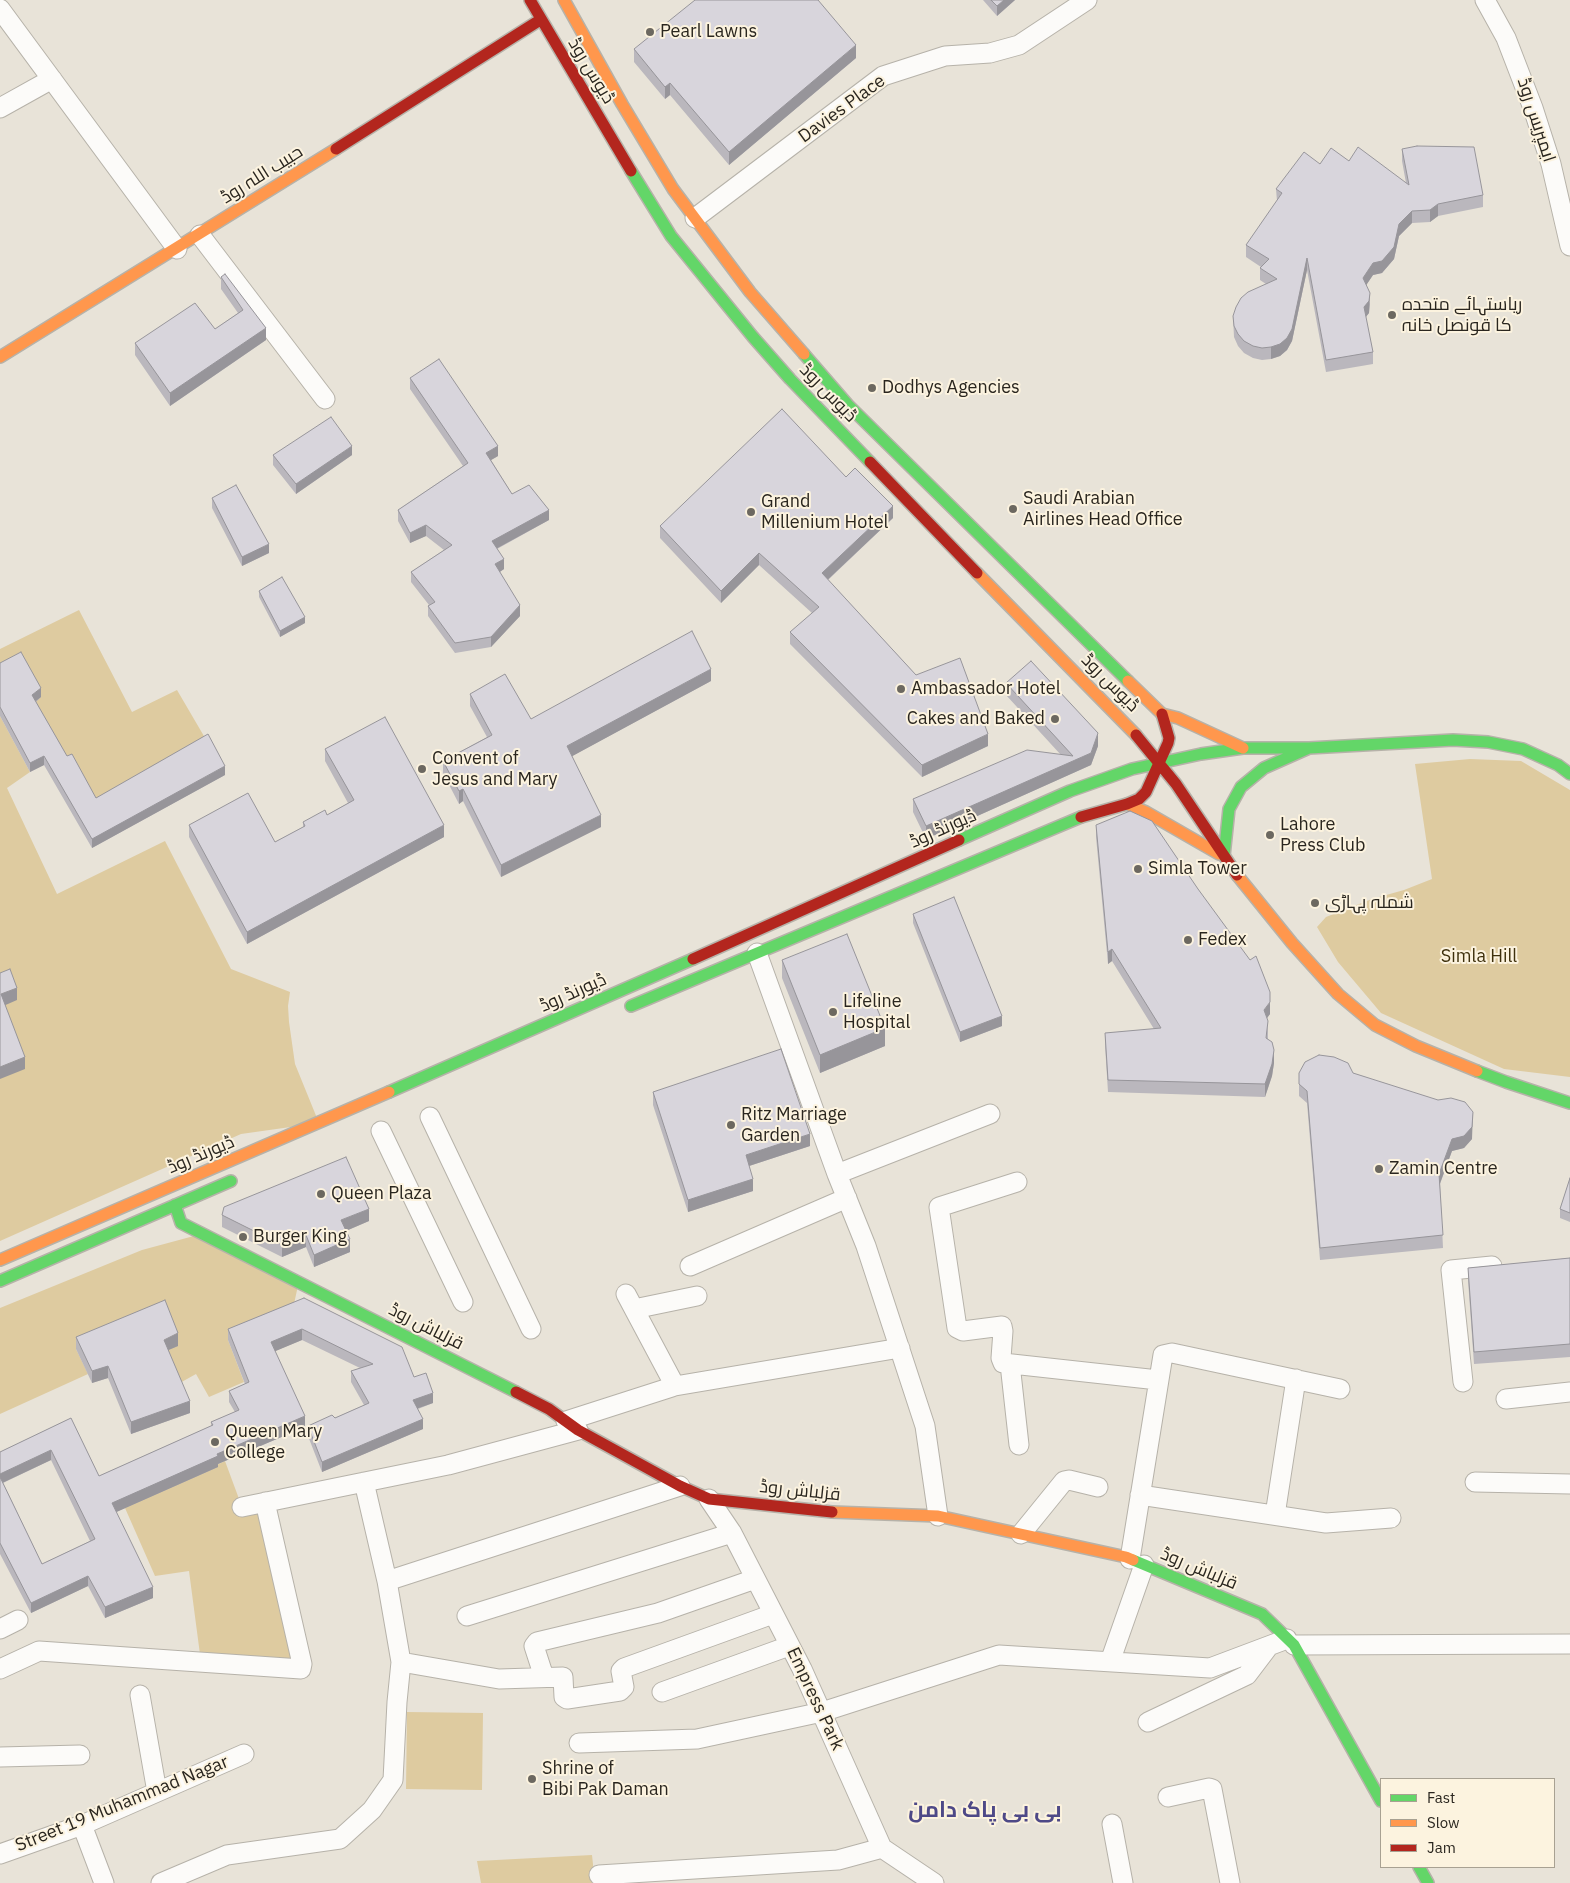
<!DOCTYPE html>
<html>
<head>
<meta charset="utf-8">
<style>
	body { margin:0 }
	#map { position:relative; width:1570px; height:1883px; overflow:hidden; background:#e8e3d8; font-family:"IBM Plex Sans",sans-serif }
	canvas { display:block }
	.legend { position:absolute; left:1380px; top:1778px; width:175px; height:90px; box-sizing:border-box; background:#fcf3df; border:1px solid #a8a192; margin:0; padding:6px 9px; list-style:none; font-size:15px; color:#2a261f }
	.legend li { display:flex; align-items:center; gap:10px; height:25px }
	.legend b { width:25px; border:1px solid #a8a192 }
</style>
</head>
<body>
<div id="map">
<canvas width="1570" height="1883"></canvas>
<ul class="legend">
<li><b style="height:6px;background:#63d668"></b>Fast</li>
<li><b style="height:6px;background:#ff974d"></b>Slow</li>
<li><b style="height:6px;background:#b3261e"></b>Jam</li>
</ul>
</div>
<script>
const ctx = document.querySelector('canvas').getContext('2d');
ctx.lineJoin = 'round';
function fill(path, color) {
  ctx.fillStyle = color;
  ctx.fill(path, 'evenodd');
}
function shape(rows) {
  const path = new Path2D();
  for (const r of rows) {
    path.moveTo(r[0], r[1]);
    for (let i = 2; i < r.length; i += 2) path.lineTo(r[i], r[i + 1]);
  }
  return path;
}
function stroke(path, color, width, dash) {
  ctx.strokeStyle = color;
  ctx.lineWidth = width;
  ctx.lineCap = dash ? 'butt' : 'round';
  ctx.setLineDash(dash || []);
  ctx.stroke(path);
}
function drawText(font, color, halo, rows, align = 'center') {
  ctx.font = font + ' "IBM Plex Sans",Cairo,sans-serif';
  ctx.lineWidth = 4;
  ctx.setLineDash([]);
  ctx.textBaseline = 'middle';
  ctx.strokeStyle = halo;
  ctx.fillStyle = color;
  for (const [text, x, y, turn = 0] of rows) {
    ctx.save();
    ctx.translate(x, y);
    ctx.rotate((+turn || 0) * Math.PI / 180);
    ctx.textAlign = isNaN(turn) ? turn : align;
    if (halo) ctx.strokeText(text, 0, 0);
    ctx.fillText(text, 0, 0);
    ctx.restore();
  }
}
const green = shape([
	[79,610,132,712,177,690,208,743,96,807,0,672,0,649],
	[0,716,30,772,7,788,57,894,165,841,231,969,290,992,288,1006,289,1022,295,1064,319,1123,241,1134,0,1241],
	[1470,759,1521,761,1570,790,1570,1077,1504,1069,1381,1013,1338,962,1317,927,1326,917,1372,899,1404,890,1432,879,1415,764],
	[205,1233,299,1281,292,1313,228,1340,244,1382,209,1397,196,1374,178,1384,76,1349,88,1374,0,1414,0,1308,142,1250],
	[225,1461,242,1507,265,1502,302,1664,201,1662,189,1571,155,1576,125,1508],
	[407,1712,483,1713,482,1790,406,1789],
	[592,1855,595,1883,481,1883,477,1861]
]);
const street = shape([
	[1485,0,1506,38,1533,108,1551,164,1570,246],
	[0,9,177,249],
	[0,108,52,79],
	[695,218,883,76,945,56,990,53,1019,45,1087,0],
	[200,235,325,399],
	[757,953,837,1174,866,1246,925,1426,938,1516],
	[430,1117,531,1329],
	[381,1131,463,1302],
	[837,1174,990,1114],
	[1017,1182,939,1207,957,1328,963,1331,1002,1326,1003,1331,1001,1358,1003,1363,1158,1380],
	[690,1266,847,1198],
	[626,1294,675,1386],
	[634,1309,697,1296],
	[1010,1364,1019,1445],
	[1463,1382,1451,1270,1492,1266],
	[1506,1399,1570,1392],
	[566,1421,675,1386,900,1348],
	[1475,1482,1570,1484],
	[1140,1495,1326,1523,1391,1518],
	[709,1499,732,1533,802,1669,882,1848,934,1883],
	[242,1507,448,1465,578,1430],
	[1275,1515,1296,1379],
	[1021,1534,1064,1481,1069,1480,1098,1487],
	[1130,1559,1163,1355,1172,1353,1340,1389],
	[387,1581,680,1486],
	[467,1616,732,1533],
	[0,1629,18,1620],
	[1294,1645,1570,1644],
	[1112,1656,1144,1565],
	[401,1662,499,1679,563,1677,564,1697,567,1699,620,1691,624,1687,621,1671,624,1668,773,1614],
	[0,1669,39,1651,301,1669,302,1664,265,1502],
	[544,1677,534,1646,537,1642,658,1613,755,1579],
	[662,1692,789,1646],
	[140,1695,157,1792],
	[1148,1722,1247,1675,1269,1646],
	[579,1743,697,1739,822,1712,999,1655,1210,1668,1287,1639],
	[0,1757,80,1755],
	[1168,1797,1209,1788,1212,1789,1230,1883],
	[1112,1824,1123,1883],
	[82,1825,104,1883],
	[0,1854,82,1825,244,1754],
	[599,1875,838,1860,882,1848],
	[161,1883,227,1855,340,1839,372,1810,393,1780,397,1702,401,1662,387,1581,364,1482]
]);
const fast = shape([
	[631,171,671,236,753,337,790,379,870,462],
	[804,354,849,406,1128,681],
	[959,840,1070,791,1132,769,1201,754,1243,748,1309,748],
	[1224,856,1229,809,1241,787,1264,768,1309,748,1453,740,1488,742,1523,749,1558,765,1570,774],
	[631,1006,1081,817],
	[1477,1071,1506,1082,1570,1103],
	[389,1092,693,959],
	[175,1205,181,1223,516,1392],
	[0,1281,231,1181],
	[1133,1560,1262,1614,1294,1645,1381,1801],
	[1419,1867,1428,1883]
]);
const slow = shape([
	[564,0,622,104,673,189,750,292,804,354],
	[0,357,336,149],
	[977,573,1136,735],
	[1128,681,1162,714,1178,718,1243,748],
	[1127,804,1146,812,1219,854],
	[1237,875,1292,943,1338,994,1375,1025,1416,1046,1477,1071],
	[0,1260,389,1092],
	[832,1512,938,1516,1126,1557,1133,1560]
]);
const jam = shape([
	[530,0,631,171],
	[336,149,540,20],
	[870,462,977,573],
	[1136,735,1176,784,1237,875],
	[1081,817,1127,804,1139,799,1146,792,1168,743,1169,738,1162,714],
	[693,959,959,840],
	[516,1392,549,1409,578,1430,680,1486,709,1499,832,1512]
]);
const wall = shape([
	[983,0,1015,0,997,16],
	[634,49,856,58,729,165,670,95,665,99,634,62],
	[1402,149,1483,195,1483,207,1438,216,1430,222,1412,223,1399,236,1394,259,1382,273,1373,275,1366,285,1370,304,1369,313,1366,317,1373,352,1373,364,1326,372,1307,270,1292,341,1287,350,1280,356,1271,359,1262,360,1253,358,1244,353,1238,346,1234,337,1233,316,1266,284,1260,280,1260,268,1261,267,1246,257,1246,245,1277,201,1276,189,1320,164,1349,161,1406,183,1402,161],
	[221,277,266,340,170,406,135,355,135,343,215,329,238,313,221,289],
	[410,378,498,456,491,460,512,494,549,520,497,549,504,569,500,572,520,616,491,647,455,653,428,616,428,606,429,605,411,582,411,572,444,550,426,536,410,543,398,521,398,510,463,466,410,389],
	[273,455,352,455,296,494,273,465],
	[846,477,893,518,828,580,916,675,988,746,922,777,790,644,790,632,812,613,759,565,721,603,660,538,660,526],
	[212,498,269,553,242,566,212,508],
	[259,591,305,623,280,637,259,597],
	[0,663,41,697,36,702,67,756,96,798,225,775,92,848,44,765,30,772,0,716],
	[711,681,572,756,601,827,501,877,463,801,459,804,443,773,443,761,487,737,470,706,470,694,531,719],
	[1006,683,1098,746,1091,765,926,839,913,812,913,799,1061,755,1006,695],
	[325,749,444,837,247,944,189,837,189,825,275,842,303,827,303,822,327,815,348,803,325,761],
	[1096,825,1270,1014,1267,1018,1268,1033,1268,1039,1274,1063,1272,1076,1265,1097,1108,1092,1105,1045,1105,1033,1154,1029,1112,961,1108,964,1096,837],
	[913,914,1002,1026,960,1042,913,923],
	[782,960,885,1046,820,1073,782,978],
	[1299,1073,1353,1073,1472,1139,1464,1148,1452,1151,1440,1184,1443,1248,1320,1260,1307,1103,1299,1096],
	[653,1092,810,1146,749,1166,753,1191,688,1212,653,1105],
	[1570,1178,1570,1222,1560,1218,1560,1209],
	[222,1215,369,1221,346,1231,350,1252,314,1267,306,1247,282,1257,222,1227],
	[1570,1258,1570,1357,1474,1364,1468,1280,1468,1268],
	[304,1298,414,1377,433,1403,418,1409,423,1429,322,1472,308,1436,308,1426,335,1418,364,1405,351,1382,351,1371,360,1368,302,1340,275,1351,305,1427,218,1464,218,1467,116,1512,153,1598,105,1618,88,1586,31,1613,0,1554,0,1452,71,1418,99,1476,211,1426,211,1422,235,1412,229,1402,229,1391,245,1384,228,1340,228,1329],
	[51,1460,90,1541,42,1564,3,1483],
	[76,1337,178,1346,168,1350,190,1413,131,1434,108,1378,92,1383,76,1349]
]);
const shadedWall = shape([
	[1004,0,1015,0,997,16,997,6],
	[856,45,856,58,729,165,729,152],
	[670,83,670,95,665,99,665,87],
	[1438,204,1438,216,1430,222,1430,210],
	[1412,211,1412,223,1399,236,1394,259,1382,273,1373,275,1363,290,1363,278,1399,224],
	[1307,258,1307,270,1292,341,1287,350,1280,356,1271,359,1271,347],
	[1370,293,1369,313,1364,319,1364,307],
	[266,328,266,340,170,406,170,393],
	[352,446,352,455,296,494,296,484],
	[498,446,498,456,486,463,486,453],
	[893,506,893,518,822,585,822,573],
	[549,510,549,520,492,551,492,541],
	[426,525,426,536,410,543,410,533],
	[269,544,269,553,242,566,242,557],
	[759,553,759,565,721,603,721,591],
	[504,559,504,569,495,575,495,564],
	[520,605,520,616,491,647,491,637],
	[305,617,305,623,280,637,280,631],
	[711,669,711,681,567,759,567,746],
	[41,688,41,697,32,704,32,695],
	[1098,733,1098,746,1091,765,926,839,926,826,1091,753],
	[988,734,988,746,922,777,922,765],
	[44,756,44,765,30,772,30,763],
	[225,766,225,775,92,848,92,839],
	[463,789,463,801,459,804,459,791],
	[601,815,601,827,501,877,501,865],
	[444,825,444,837,247,944,247,932],
	[1112,949,1112,961,1108,964,1108,952],
	[17,988,17,1000,1,1007,1,994],
	[1270,1002,1270,1014,1264,1022,1264,1010],
	[1002,1016,1002,1026,960,1042,960,1032],
	[885,1028,885,1046,820,1073,820,1055],
	[1274,1050,1274,1063,1272,1076,1265,1097,1265,1084],
	[25,1057,25,1069,0,1079,0,1067],
	[1473,1112,1472,1139,1464,1148,1452,1151,1439,1186,1439,1174,1452,1139],
	[810,1134,810,1146,746,1167,746,1155],
	[753,1179,753,1191,688,1212,688,1200],
	[369,1209,369,1221,341,1233,341,1220],
	[306,1235,306,1247,282,1257,282,1245],
	[350,1239,350,1252,314,1267,314,1255],
	[302,1329,302,1340,271,1353,271,1342],
	[178,1333,178,1346,164,1352,164,1340],
	[108,1366,108,1378,92,1383,92,1371],
	[433,1393,433,1403,413,1410,413,1400],
	[190,1401,190,1413,131,1434,131,1422],
	[305,1416,305,1427,218,1464,218,1467,112,1514,112,1503,217,1454],
	[423,1419,423,1429,322,1472,322,1462],
	[51,1450,51,1460,0,1484,0,1474],
	[88,1576,88,1586,31,1613,31,1603],
	[153,1587,153,1598,105,1618,105,1607]
]);
const building = shape([
	[695,0,818,0,856,45,729,152,670,83,665,87,634,49,695,0],
	[991,0,1004,0,997,6,991,0],
	[1417,146,1474,147,1483,195,1438,204,1430,210,1412,211,1399,224,1394,247,1382,261,1373,263,1363,278,1370,293,1369,301,1364,307,1373,352,1326,360,1307,258,1292,329,1287,338,1280,344,1271,347,1262,348,1253,346,1244,341,1238,334,1234,326,1233,316,1236,307,1241,298,1248,292,1277,279,1260,268,1269,259,1246,245,1282,193,1276,189,1304,152,1320,164,1331,148,1349,161,1358,147,1409,185,1402,149,1417,146],
	[225,274,266,328,170,393,135,343,195,303,215,329,243,310,221,277,225,274],
	[439,359,498,446,486,453,512,494,529,485,549,510,492,541,504,559,495,564,520,605,491,637,455,643,428,606,435,602,411,572,452,545,426,525,410,533,398,510,468,463,410,378,439,359],
	[782,409,846,477,855,468,893,506,822,573,916,675,960,658,988,734,922,765,790,632,819,607,759,553,721,591,660,526,782,409],
	[331,417,352,446,296,484,273,455,331,417],
	[236,485,269,544,242,557,212,498,236,485],
	[282,577,305,617,280,631,259,591,282,577],
	[692,631,711,669,567,746,601,815,501,865,463,789,459,791,443,761,492,735,470,694,505,674,531,719,692,631],
	[21,652,41,688,32,695,67,756,72,754,96,798,208,734,225,766,92,839,44,756,30,763,0,707,0,663,21,652],
	[1031,661,1098,733,1091,753,926,826,913,799,1027,750,1073,756,1006,683,1031,661],
	[385,717,444,825,247,932,189,825,248,793,275,842,305,826,303,822,325,810,327,815,354,800,325,749,385,717],
	[1130,811,1152,821,1198,889,1250,960,1256,956,1270,992,1270,1002,1264,1010,1268,1021,1266,1038,1272,1042,1274,1050,1272,1064,1265,1084,1108,1080,1105,1033,1161,1028,1112,949,1108,952,1096,825,1130,811],
	[954,897,1002,1016,960,1032,913,914,954,897],
	[847,934,885,1028,820,1055,782,960,847,934],
	[10,969,17,988,1,994,25,1057,0,1067,0,973,10,969],
	[781,1049,810,1134,746,1155,753,1179,688,1200,653,1092,781,1049],
	[1319,1055,1334,1057,1348,1063,1353,1073,1438,1100,1451,1098,1465,1102,1473,1112,1472,1127,1464,1136,1452,1139,1439,1174,1443,1235,1320,1248,1307,1091,1299,1084,1299,1073,1305,1062,1319,1055],
	[346,1157,369,1209,341,1220,350,1239,314,1255,306,1235,282,1245,222,1215,224,1207,346,1157],
	[1570,1178,1570,1213,1560,1209,1570,1178],
	[1570,1258,1570,1344,1474,1352,1468,1268,1570,1258],
	[304,1298,402,1347,414,1377,426,1373,433,1393,413,1400,423,1419,322,1462,308,1426,332,1415,335,1418,369,1403,351,1371,373,1364,302,1329,271,1342,305,1416,217,1454,218,1456,112,1503,153,1587,105,1607,88,1576,31,1603,0,1543,0,1477,42,1564,95,1539,51,1450,0,1474,0,1452,71,1418,99,1476,213,1425,211,1422,239,1410,229,1391,249,1382,228,1329,304,1298],
	[165,1300,178,1333,164,1340,190,1401,131,1422,108,1366,92,1371,76,1337,165,1300]
]);
const markers = [
	[650,32,5,"#6c6860"],
	[1392,315,5,"#6c6860"],
	[872,388,5,"#6c6860"],
	[1013,509,5,"#6c6860"],
	[751,512,5,"#6c6860"],
	[901,689,5,"#6c6860"],
	[1055,719,5,"#6c6860"],
	[422,769,5,"#6c6860"],
	[1270,835,5,"#6c6860"],
	[1138,869,5,"#6c6860"],
	[1315,903,5,"#6c6860"],
	[1188,940,5,"#6c6860"],
	[833,1012,5,"#6c6860"],
	[731,1125,5,"#6c6860"],
	[1379,1169,5,"#6c6860"],
	[321,1194,5,"#6c6860"],
	[243,1237,5,"#6c6860"],
	[215,1442,5,"#6c6860"],
	[532,1779,5,"#6c6860"]
];
const poiNames = [
	["Pearl Lawns",660,32],
	["ریاستہائے متحدہ",1402,305],
	["کا قونصل خانہ",1402,326],
	["Dodhys Agencies",882,388],
	["Saudi Arabian",1023,499],
	["Airlines Head Office",1023,520],
	["Grand",761,502],
	["Millenium Hotel",761,523],
	["Ambassador Hotel",911,689],
	["Cakes and Baked",1045,719,"right"],
	["Convent of",432,759],
	["Jesus and Mary",432,780],
	["Lahore",1280,825],
	["Press Club",1280,846],
	["Simla Tower",1148,869],
	["شملہ پہاڑی",1325,903],
	["Fedex",1198,940],
	["Lifeline",843,1002],
	["Hospital",843,1023],
	["Ritz Marriage",741,1115],
	["Garden",741,1136],
	["Zamin Centre",1389,1169],
	["Queen Plaza",331,1194],
	["Burger King",253,1237],
	["Queen Mary",225,1432],
	["College",225,1453],
	["Shrine of",542,1769],
	["Bibi Pak Daman",542,1790]
];
const streetNames = [
	["ڈیوس روڈ",591,71,59],
	["Davies Place",842,109,-36],
	["ایمپریس روڈ",1536,120,72],
	["حبیب اللہ روڈ",262,175,-32],
	["ڈیوس روڈ",828,393,46],
	["ڈیوس روڈ",1110,683,45],
	["ڈیورنڈ روڈ",943,829,-24],
	["ڈیورنڈ روڈ",573,993,-24],
	["ڈیورنڈ روڈ",201,1155,-23],
	["قزلباش روڈ",426,1327,27],
	["قزلباش روڈ",800,1491,6],
	["قزلباش روڈ",1199,1569,23],
	["Empress Park",815,1699,65],
	["Street 19 Muhammad Nagar",122,1804,-22]
];
const parkNames = [
	["Simla Hill",1479,957]
];
const districtNames = [
	["بی بی پاک دامن",985,1811]
];
fill(green, '#decba0');
stroke(street, '#b6b2a9', 21);
stroke(fast, '#b6b2a9', 14);
stroke(slow, '#b6b2a9', 14);
stroke(jam, '#b6b2a9', 14);
stroke(street, '#fcfbf9', 19);
stroke(fast, '#63d668', 11);
stroke(slow, '#ff974d', 11);
stroke(jam, '#b3261e', 11);
fill(wall, '#bab7bd');
fill(shadedWall, '#97959a');
fill(building, '#d8d5dc');
stroke(building, '#97959a', 1);
for (const [x, y, r, color] of markers) {
  const dot = new Path2D();
  dot.arc(x, y, r, 0, 2 * Math.PI);
  ctx.fillStyle = color;
  ctx.fill(dot);
  stroke(dot, '#fcf3df', 2);
}
drawText('18px', '#2a261f', '#fcf3df', poiNames, 'left');
drawText('18px', '#2a261f', '#fcf3df', streetNames);
drawText('18px', '#3e300c', '#fcf3df', parkNames);
drawText('bold 22px', '#4e4987', '#fcf3df', districtNames);
</script>
</body>
</html>
